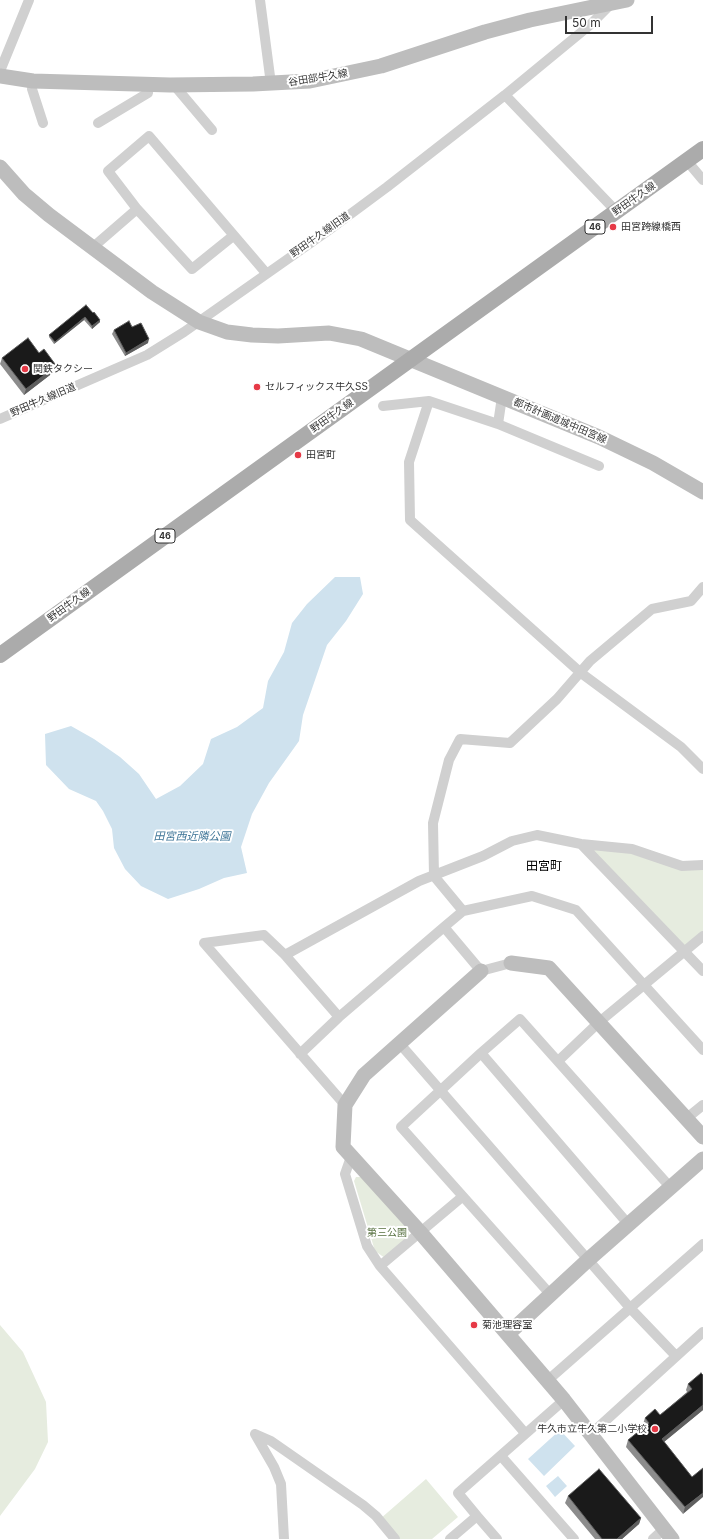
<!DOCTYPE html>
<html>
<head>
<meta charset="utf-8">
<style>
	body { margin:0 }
	#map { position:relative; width:703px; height:1539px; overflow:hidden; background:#fff; font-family:Inter,sans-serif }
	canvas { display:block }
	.scale { position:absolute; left:565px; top:16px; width:88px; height:18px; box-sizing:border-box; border:2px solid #333; border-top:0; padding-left:5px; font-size:12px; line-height:14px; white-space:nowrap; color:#333; -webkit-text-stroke:3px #fff; paint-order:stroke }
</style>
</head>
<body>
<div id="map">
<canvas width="703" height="1539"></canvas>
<div class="scale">50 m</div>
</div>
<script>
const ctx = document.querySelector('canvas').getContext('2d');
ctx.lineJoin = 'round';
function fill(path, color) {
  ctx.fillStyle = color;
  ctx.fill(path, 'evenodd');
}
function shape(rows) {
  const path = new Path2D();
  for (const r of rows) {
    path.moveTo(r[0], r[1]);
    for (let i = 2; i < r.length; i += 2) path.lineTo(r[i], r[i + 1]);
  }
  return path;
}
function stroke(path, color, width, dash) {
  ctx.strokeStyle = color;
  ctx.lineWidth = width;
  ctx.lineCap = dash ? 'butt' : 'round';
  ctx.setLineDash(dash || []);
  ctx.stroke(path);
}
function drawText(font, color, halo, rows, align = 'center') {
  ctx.font = font + ' Inter,"Noto Sans JP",sans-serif';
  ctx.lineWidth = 4;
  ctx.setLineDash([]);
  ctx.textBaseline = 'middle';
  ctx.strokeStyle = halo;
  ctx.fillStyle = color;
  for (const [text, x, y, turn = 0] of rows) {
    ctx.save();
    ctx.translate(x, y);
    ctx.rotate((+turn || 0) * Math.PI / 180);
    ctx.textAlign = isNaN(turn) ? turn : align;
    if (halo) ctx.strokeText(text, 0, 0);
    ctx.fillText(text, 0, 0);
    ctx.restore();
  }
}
const green = shape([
	[581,844,632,849,682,866,703,865,703,936,686,952],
	[356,1177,361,1177,366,1180,408,1230,410,1238,385,1258,375,1251,354,1181],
	[0,1325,23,1352,46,1402,48,1442,35,1469,0,1516],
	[426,1479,458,1517,432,1539,396,1539,380,1519]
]);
const water = shape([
	[335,577,360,577,363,594,346,621,327,645,303,715,299,741,269,783,252,814,241,847,247,873,224,878,199,889,168,899,141,886,125,869,114,848,112,829,103,811,96,801,69,789,46,765,45,734,71,726,94,739,120,757,139,774,156,799,180,786,203,764,211,739,237,727,263,708,268,681,284,652,292,623,307,604],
	[560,1430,575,1446,544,1476,528,1459],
	[558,1476,567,1486,555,1497,546,1486]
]);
const street = shape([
	[260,0,271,84],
	[0,71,29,0],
	[33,81,32,89,43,123],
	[174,85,212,130],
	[505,95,616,211],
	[98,123,148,93,149,84],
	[687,161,703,180],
	[233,236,192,269,137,209,108,171,149,136,266,273],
	[92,248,137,209],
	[429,401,409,462,410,520,581,673,681,747,703,769],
	[383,406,429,401,498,424,599,466],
	[0,419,147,355,184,332,329,230,387,187,505,95,590,25,610,5],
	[498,424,502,397],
	[581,844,703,971],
	[463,911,532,896,576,910,703,1050],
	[204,943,345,1105],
	[204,943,264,935,285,955,339,1017],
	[285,955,419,881,483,856,512,841,537,835,581,844,632,849,682,866,703,865],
	[511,963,481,971,444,927,463,911,434,876,433,823,449,760,460,739,510,743,557,699,590,661,652,609,691,601,703,587],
	[400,1044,631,1309,676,1356],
	[481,1053,629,1225],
	[300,1054,339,1017,444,927],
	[558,1061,598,1023,703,936],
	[687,1118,703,1105],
	[351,1157,345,1174,367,1246,380,1266],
	[462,1197,380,1266,525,1433],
	[550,1294,401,1127,481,1053,520,1019,671,1188],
	[547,1381,703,1244],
	[592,1433,703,1332],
	[255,1434,271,1441,363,1505,376,1516,395,1539],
	[255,1434,274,1467,281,1484,284,1539],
	[501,1456,574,1539],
	[477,1516,497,1539],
	[450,1539,477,1516,458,1493,564,1400],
	[653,1539,664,1529]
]);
const secondary = shape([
	[0,76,33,81,170,85,253,84,310,81,381,66,485,32,530,20,627,0],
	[0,167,24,194,49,215,152,292,199,322,227,332,252,335,278,336,329,333,361,339,599,437,653,463,703,492],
	[511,963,549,968,703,1137],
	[481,971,364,1075,345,1105,343,1147,420,1232,564,1400,672,1539],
	[508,1334,589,1259,703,1159]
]);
const primary = shape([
	[0,655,703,149]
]);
const wall = shape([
	[93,313,100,320,100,322,92,329,84,320,54,344,49,337,49,335],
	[132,327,148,343,125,356,112,334,114,330],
	[39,353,52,370,51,371,50,375,24,395,0,364,2,358],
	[703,1375,703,1410,664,1442,692,1477,703,1468,683,1514,626,1447,628,1440,645,1426,643,1424,645,1418,660,1415,687,1392,686,1390,688,1384],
	[568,1496,641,1518,639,1524,622,1539,595,1539,565,1503]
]);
const shadedWall = shape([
	[85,317,84,320,54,344,55,342],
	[100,320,100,322,92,329,92,326],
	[149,339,148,343,125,356,126,353],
	[55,364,52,370,51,371,50,375,24,395,26,389],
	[703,1405,703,1410,659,1446,662,1439],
	[703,1493,703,1497,683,1514,685,1507],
	[641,1518,639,1524,622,1539,617,1539]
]);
const building = shape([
	[86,305,93,313,94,312,100,320,92,326,85,317,55,342,49,335,86,305],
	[129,321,132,327,141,323,149,339,126,353,114,330,129,321],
	[28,338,39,353,44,349,55,364,50,367,52,369,26,389,2,358,28,338],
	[701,1373,703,1375,703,1405,662,1439,692,1477,703,1468,703,1493,685,1507,628,1440,649,1423,645,1418,655,1409,660,1415,692,1389,688,1384,701,1373],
	[599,1469,641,1518,617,1539,602,1539,568,1496,599,1469]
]);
const markers = [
	[613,227,4,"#e63946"],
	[25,369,4,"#e63946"],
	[257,387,4,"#e63946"],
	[298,455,4,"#e63946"],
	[474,1325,4,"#e63946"],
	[655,1429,4,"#e63946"]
];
const shields = [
	[595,227,20],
	[165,536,20]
];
const shieldNames = [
	["46",595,227],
	["46",165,536]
];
const streetNames = [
	["谷田部牛久線",318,78,-9],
	["野田牛久線",634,199,-35],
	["野田牛久線旧道",320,235,-35],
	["野田牛久線旧道",43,400,-23],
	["野田牛久線",332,416,-35],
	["都市計画道城中田宮線",560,421,23],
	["野田牛久線",69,605,-36]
];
const poiNames = [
	["田宮跨線橋西",621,227],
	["関鉄タクシー",33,369],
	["セルフィックス牛久SS",265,387],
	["田宮町",306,455],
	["菊池理容室",482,1325],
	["牛久市立牛久第二小学校",647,1429,"right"]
];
const parkNames = [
	["第三公園",387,1233]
];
const waterNames = [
	["田宮西近隣公園",192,837]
];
const quarterNames = [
	["田宮町",544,866]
];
fill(green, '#e6ecdf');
fill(water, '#cfe2ee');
stroke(street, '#d0d0d0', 10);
stroke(secondary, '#bdbdbd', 15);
stroke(primary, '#ababab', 16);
fill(wall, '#8c8c8c');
fill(shadedWall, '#5f5f5f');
fill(building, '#1a1a1a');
stroke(building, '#5f5f5f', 1);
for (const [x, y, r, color] of markers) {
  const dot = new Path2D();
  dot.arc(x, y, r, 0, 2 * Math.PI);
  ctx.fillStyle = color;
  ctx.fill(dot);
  stroke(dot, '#fff', 1.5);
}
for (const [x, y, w] of shields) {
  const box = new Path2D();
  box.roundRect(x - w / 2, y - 7, w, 14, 3);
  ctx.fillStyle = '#fff';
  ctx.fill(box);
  stroke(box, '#333', 1);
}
drawText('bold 9px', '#333', null, shieldNames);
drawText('10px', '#333', '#fff', streetNames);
drawText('10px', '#333', '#fff', poiNames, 'left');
drawText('10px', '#56703f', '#fff', parkNames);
drawText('italic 11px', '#3f7597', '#fff', waterNames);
drawText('12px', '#000', '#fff', quarterNames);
</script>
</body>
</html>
